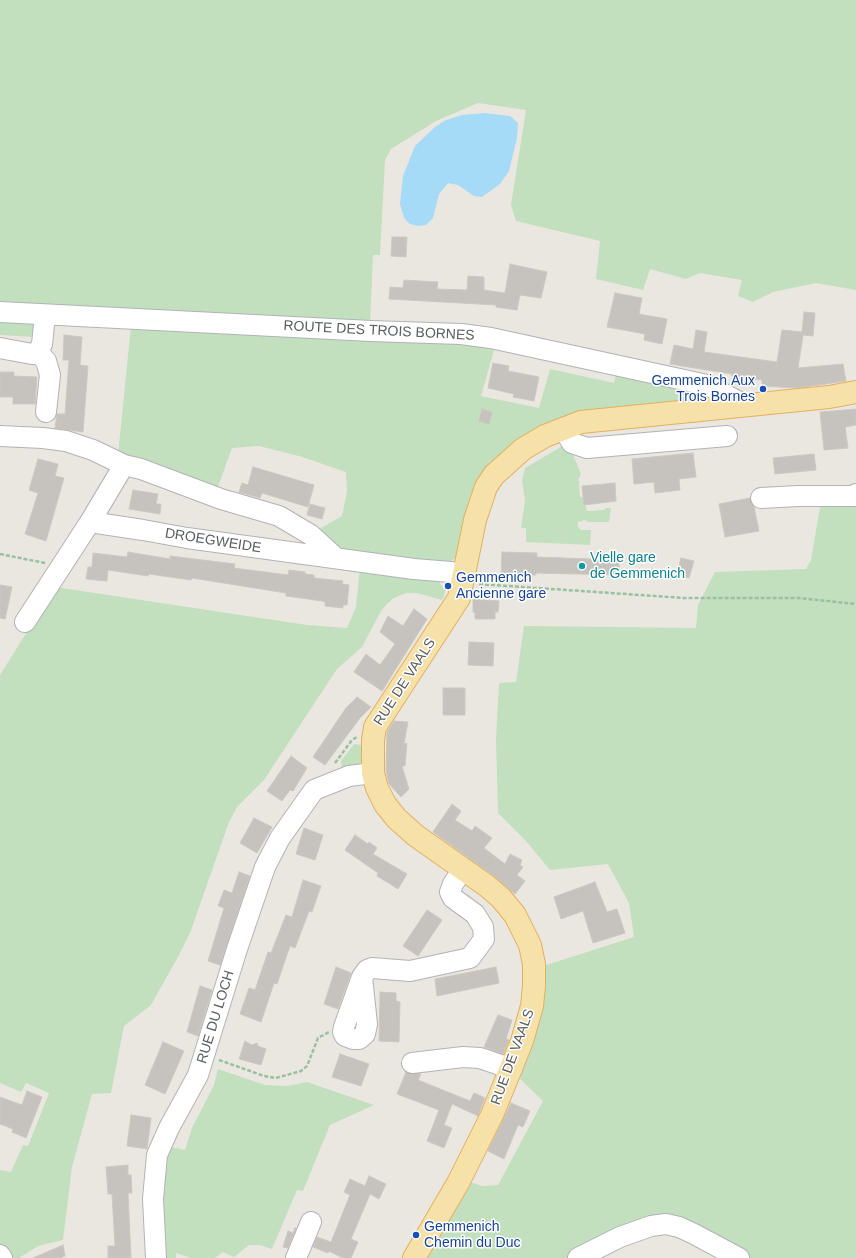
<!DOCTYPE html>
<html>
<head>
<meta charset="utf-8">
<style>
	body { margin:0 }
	canvas { display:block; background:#eae7e0 }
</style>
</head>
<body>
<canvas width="856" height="1258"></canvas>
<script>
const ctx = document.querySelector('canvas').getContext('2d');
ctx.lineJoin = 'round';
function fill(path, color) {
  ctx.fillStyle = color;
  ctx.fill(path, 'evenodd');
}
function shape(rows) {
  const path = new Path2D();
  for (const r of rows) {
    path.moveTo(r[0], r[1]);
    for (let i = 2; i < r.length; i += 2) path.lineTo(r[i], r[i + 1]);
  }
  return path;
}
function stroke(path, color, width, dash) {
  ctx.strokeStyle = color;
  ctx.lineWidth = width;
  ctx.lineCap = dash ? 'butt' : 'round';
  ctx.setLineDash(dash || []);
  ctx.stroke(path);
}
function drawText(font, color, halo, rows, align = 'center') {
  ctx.font = font + ' Helvetica,sans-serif';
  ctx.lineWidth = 3;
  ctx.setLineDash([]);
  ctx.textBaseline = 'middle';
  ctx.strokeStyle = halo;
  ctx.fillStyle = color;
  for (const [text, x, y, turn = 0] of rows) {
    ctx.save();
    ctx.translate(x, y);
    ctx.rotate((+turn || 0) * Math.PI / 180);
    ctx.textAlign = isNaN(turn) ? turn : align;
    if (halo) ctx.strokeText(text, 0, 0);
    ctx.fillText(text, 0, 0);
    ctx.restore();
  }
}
const green = shape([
	[0,0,856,0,856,290,816,283,773,292,753,302,738,296,742,280,700,273,686,279,650,269,643,290,596,279,600,241,516,221,511,205,526,110,478,103,436,121,391,149,385,160,380,255,373,255,370,323,0,306],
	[0,320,34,322,38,331,34,337,0,335],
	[131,326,479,344,495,347,481,396,539,408,550,369,614,383,616,375,700,393,704,398,700,402,516,444,457,557,446,564,342,553,314,532,342,516,347,492,346,472,299,456,259,446,232,448,216,492,118,455],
	[566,444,571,450,581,474,578,480,580,482,579,483,580,497,583,497,587,511,605,510,605,508,611,508,609,522,588,522,585,520,578,522,578,527,581,530,591,530,590,545,526,542,526,528,521,528,525,501,522,480,525,468],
	[821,501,856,502,856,1258,747,1258,683,1222,566,1258,428,1258,470,1182,482,1186,498,1185,543,1101,520,1079,542,1009,543,966,634,937,629,903,608,864,550,870,526,841,498,813,496,739,499,683,516,682,524,626,696,628,698,605,715,572,806,569,811,560],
	[360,568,436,578,445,590,444,596,442,600,417,593,406,593,394,598,387,604,381,611,362,647,337,669,264,780,237,807,229,822,190,933,180,953,151,1005,124,1026,111,1093,92,1094,72,1167,63,1240,38,1246,19,1258,7,1258,0,1246,0,1170,11,1172,23,1145,28,1146,49,1093,26,1083,21,1092,0,1083,0,675,55,587,307,625,347,628,356,607],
	[354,744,361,745,361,762,359,766,342,769,341,761],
	[218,1069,265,1085,287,1086,307,1082,374,1105,330,1125,303,1191,297,1190,272,1249,260,1245,249,1245,234,1257,223,1252,215,1258,191,1258,176,1253,176,1258,160,1258,158,1193,167,1146,185,1150,192,1128,214,1085]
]);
const water = shape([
	[485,113,510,116,518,123,517,138,509,171,500,184,482,197,474,196,458,185,448,183,439,194,433,218,426,225,418,226,410,224,404,218,400,204,403,176,415,146,435,127,446,120,462,115]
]);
const building = shape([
	[392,237,407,237,406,257,391,256,392,237],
	[510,264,547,272,541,298,520,295,517,310,496,307,496,305,389,299,390,287,403,288,404,280,438,282,437,289,467,290,468,276,484,277,484,290,505,293,510,264],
	[615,293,642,298,639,314,667,319,662,344,644,340,645,334,607,327,615,293],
	[804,312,815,313,813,336,803,335,798,368,843,364,846,381,797,388,762,386,762,380,732,376,732,374,670,364,674,345,693,349,696,330,707,332,704,352,777,362,782,330,802,332,804,312],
	[64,335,82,337,80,365,88,366,83,432,55,428,57,414,65,414,69,360,63,360,64,335],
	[493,363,509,366,508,371,539,377,534,401,513,397,514,394,488,388,493,363],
	[0,372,14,372,14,376,37,377,35,404,13,404,13,397,0,397,0,372],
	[482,409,492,412,489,424,479,421,482,409],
	[856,409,856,425,845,427,848,448,824,450,820,412,856,409],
	[693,453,696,477,679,479,680,490,655,493,654,482,634,484,632,459,693,453],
	[814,454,816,470,775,474,773,458,814,454],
	[38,459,58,464,55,476,64,478,46,541,25,534,38,493,29,490,38,459],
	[253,467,314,485,308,507,262,493,260,498,239,492,242,483,248,485,253,467],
	[615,483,616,501,584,505,582,486,615,483],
	[133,490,158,494,156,504,161,504,160,514,129,509,133,490],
	[750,498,754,507,759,531,725,537,719,504,750,498],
	[310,504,325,508,322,519,307,515,310,504],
	[128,552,170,559,170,556,211,561,235,564,234,568,288,575,289,570,305,572,305,574,314,575,314,578,343,581,342,584,349,585,347,605,343,605,343,608,325,606,325,602,322,601,286,596,286,593,192,578,191,580,149,574,148,576,108,570,107,581,86,579,88,567,92,567,93,553,127,557,128,552],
	[502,552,537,553,537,557,619,560,619,575,536,573,536,575,501,574,502,552],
	[681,558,694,561,689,578,677,575,681,558],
	[0,585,12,587,5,619,0,618,0,585],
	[473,599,499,601,498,612,495,612,495,619,475,619,475,613,473,612,473,599],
	[414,609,427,619,382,691,354,672,366,654,380,665,395,644,380,632,388,616,403,626,414,609],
	[469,642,494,643,493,666,468,665,469,642],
	[443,688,465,688,465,715,443,715,443,688],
	[357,697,371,707,360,718,325,765,313,757,346,708,357,697],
	[394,721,408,722,404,744,407,743,405,766,402,766,409,789,401,797,389,784,386,771,387,732,394,721],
	[291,756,307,768,293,791,290,790,282,801,267,791,291,756],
	[452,804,461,811,455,820,472,831,475,826,492,838,484,848,505,864,510,854,522,860,520,865,523,867,517,875,525,881,515,894,494,876,433,832,452,804],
	[254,818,272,827,257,853,240,843,254,818],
	[304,828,323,835,315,860,296,854,304,828],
	[355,835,368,844,369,842,377,848,373,854,407,874,398,889,377,876,378,873,345,850,355,835],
	[239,872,250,876,220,965,208,961,224,908,218,906,224,890,232,893,239,872],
	[303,880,321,886,312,912,309,911,295,948,290,946,277,984,274,983,261,1022,240,1014,249,988,255,990,268,952,271,953,286,915,292,917,303,880],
	[595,882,607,912,617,909,625,933,593,943,583,911,561,919,554,897,595,882],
	[427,910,442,920,418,956,403,946,427,910],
	[336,967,351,973,338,1009,324,1004,336,967],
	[496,967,499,983,437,996,435,979,496,967],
	[200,986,212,990,198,1036,187,1032,200,986],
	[380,992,396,993,396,1001,400,1002,399,1042,379,1041,380,992],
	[498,1015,512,1020,506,1039,509,1040,503,1054,484,1047,498,1015],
	[245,1041,252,1045,257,1043,258,1046,266,1049,261,1065,239,1059,245,1041],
	[163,1042,184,1051,165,1094,145,1085,163,1042],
	[340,1054,369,1064,361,1086,332,1077,340,1054],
	[406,1072,421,1074,418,1080,470,1101,474,1093,485,1098,478,1116,452,1104,444,1125,452,1128,444,1148,427,1141,439,1110,397,1094,406,1072],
	[27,1091,42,1097,26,1138,12,1132,13,1129,0,1124,0,1097,22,1105,27,1091],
	[511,1103,530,1111,523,1127,518,1125,504,1159,488,1151,511,1103],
	[131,1115,151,1118,147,1149,127,1146,131,1115],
	[128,1165,128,1175,131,1175,132,1193,128,1193,131,1258,108,1258,108,1246,115,1246,112,1194,108,1194,106,1167,128,1165],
	[369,1176,386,1184,379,1199,370,1194,351,1239,358,1242,351,1258,343,1258,329,1251,328,1253,313,1247,317,1237,331,1242,350,1195,344,1192,350,1179,365,1186,369,1176],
	[295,1228,296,1228,288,1248,283,1247,288,1231,293,1233,295,1228],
	[63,1245,65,1256,60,1258,33,1258,63,1245]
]);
const path = shape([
	[0,554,45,563],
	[479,584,684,598,799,598,856,604],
	[335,763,352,740,357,737],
	[219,1060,264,1076,276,1078,301,1071,307,1066,318,1038,329,1032]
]);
const minor = shape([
	[0,312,371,331,461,334,491,338,707,385,747,406],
	[0,348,32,354,38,352,42,344,45,315],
	[38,352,46,361,50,375,46,412],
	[563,428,572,443,587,448,727,436],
	[0,436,43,438,66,441,93,450,124,465,141,469,221,499,279,516,311,535,336,558],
	[761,498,798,496,854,496,856,494],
	[90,522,143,530,187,538,414,569,451,572,464,578],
	[25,622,90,522,124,465],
	[362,977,367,1024,365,1034,359,1039,353,1039,345,1036,343,1032,344,1027,362,977,367,970,372,968,410,971,470,958,484,939,483,927,475,914,453,898,450,892,453,884,463,869],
	[412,1063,463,1057,480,1058,512,1069],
	[0,1255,2,1258],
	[156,1258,153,1199,157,1155,169,1128,198,1075,237,949,265,867,280,838,314,790,349,776,373,773],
	[296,1258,311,1222],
	[578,1258,620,1237,651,1226,666,1224,679,1227,694,1234,739,1258]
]);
const major = shape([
	[414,1258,458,1183,492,1115,522,1041,532,1006,534,986,534,964,530,945,515,915,501,898,487,886,415,835,396,818,385,804,377,788,373,773,373,740,375,727,459,598,475,520,486,487,494,475,523,449,545,436,581,422,829,397,856,392]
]);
const markers = [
	[763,389,4,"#1a4fb4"],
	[582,566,4,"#0f9aa8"],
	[448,586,4,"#1a4fb4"],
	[416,1235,4,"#1a4fb4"]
];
const streetNames = [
	["ROUTE DES TROIS BORNES",379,331,3],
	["DROEGWEIDE",213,541,9],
	["RUE DE VAALS",405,682,-57],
	["RUE DU LOCH",216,1017,-73],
	["RUE DE VAALS",513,1057,-70]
];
const transitNames = [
	["Gemmenich Aux",755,381,"right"],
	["Trois Bornes",755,397,"right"],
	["Gemmenich",456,578],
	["Ancienne gare",456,594],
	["Gemmenich",424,1227],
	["Chemin du Duc",424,1243]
];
const cultureNames = [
	["Vielle gare",590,558],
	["de Gemmenich",590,574]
];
fill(green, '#c2e0be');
fill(water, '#a5dbf6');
fill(building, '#c6c2be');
stroke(building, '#cec8bf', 1);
stroke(minor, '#b1b3b7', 22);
stroke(major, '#e2b061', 24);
stroke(path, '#99c1a0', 2.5, [4, 2]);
stroke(minor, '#fff', 20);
stroke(major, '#f6e1a9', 22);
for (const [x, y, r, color] of markers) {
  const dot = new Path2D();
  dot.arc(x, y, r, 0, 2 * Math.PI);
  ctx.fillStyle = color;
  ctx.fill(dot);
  stroke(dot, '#fff', 1.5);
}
drawText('14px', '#595d60', '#fff', streetNames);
drawText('14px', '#164399', '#fff', transitNames, 'left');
drawText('14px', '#0d838f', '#fff', cultureNames, 'left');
</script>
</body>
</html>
